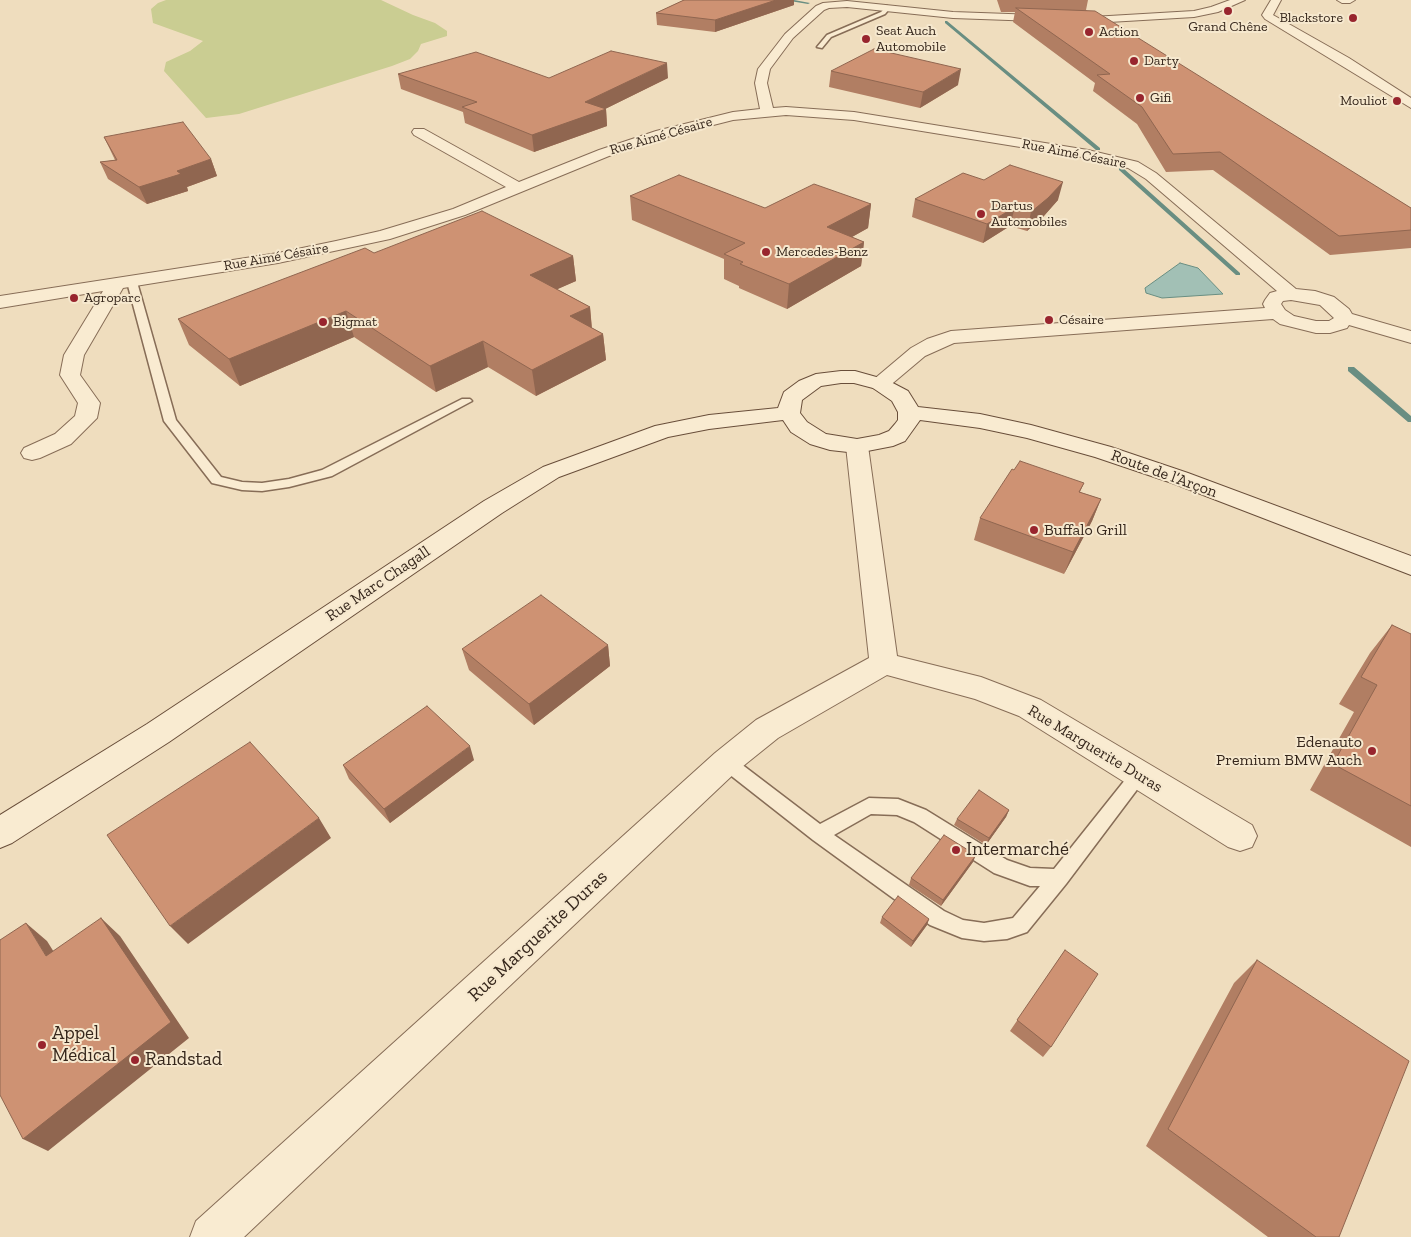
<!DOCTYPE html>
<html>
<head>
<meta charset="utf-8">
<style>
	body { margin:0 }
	canvas { display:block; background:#efddbe }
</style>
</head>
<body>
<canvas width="1411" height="1237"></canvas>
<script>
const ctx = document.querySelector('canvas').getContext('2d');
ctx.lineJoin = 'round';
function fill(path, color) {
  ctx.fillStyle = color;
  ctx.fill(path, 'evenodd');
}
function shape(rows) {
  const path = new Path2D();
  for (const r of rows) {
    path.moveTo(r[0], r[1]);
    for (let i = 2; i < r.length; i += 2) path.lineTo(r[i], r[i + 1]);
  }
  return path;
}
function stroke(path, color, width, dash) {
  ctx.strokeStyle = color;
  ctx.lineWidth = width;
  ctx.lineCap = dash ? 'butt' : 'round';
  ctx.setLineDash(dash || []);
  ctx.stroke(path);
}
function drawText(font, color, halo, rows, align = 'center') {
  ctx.font = font + ' "Zilla Slab",serif';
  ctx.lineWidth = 4;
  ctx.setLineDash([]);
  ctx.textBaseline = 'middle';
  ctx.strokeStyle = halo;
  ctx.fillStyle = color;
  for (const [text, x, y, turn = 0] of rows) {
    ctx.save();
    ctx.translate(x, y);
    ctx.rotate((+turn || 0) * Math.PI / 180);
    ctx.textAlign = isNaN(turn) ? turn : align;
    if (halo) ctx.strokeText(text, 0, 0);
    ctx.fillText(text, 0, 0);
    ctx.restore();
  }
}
const green = shape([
	[166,0,381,0,413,15,435,23,447,31,447,36,421,44,418,51,410,59,392,66,239,114,206,118,164,71,166,62,190,51,203,41,153,23,151,9,158,3]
]);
const water = shape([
	[1180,263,1198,268,1223,294,1162,298,1146,293,1145,288,1180,263]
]);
const stream = shape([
	[784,0,794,0,810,3,808,4,784,0],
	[945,21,947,21,1100,148,1100,150,1096,150,945,23,945,21],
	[1119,168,1123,168,1240,273,1240,275,1236,275,1119,170,1119,168],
	[1348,367,1354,367,1411,416,1411,422,1408,422,1348,371,1348,367]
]);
const lane = shape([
	[887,6,890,8,885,14,831,37,822,48,817,47,827,35,881,12,887,6],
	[132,279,137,282,176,420,221,477,242,482,262,483,289,479,322,470,462,399,470,399,472,401,332,476,289,487,262,491,242,490,212,483,164,421,127,282,132,279],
	[726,755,732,757,820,824,869,798,898,799,926,810,1007,860,1030,868,1054,869,1133,770,1139,768,1145,770,1148,775,1066,884,1027,932,1007,939,984,941,962,938,930,925,813,840,720,767,717,762,720,757,726,755],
	[871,814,897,815,914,822,994,873,1030,886,1040,886,1013,918,984,923,963,920,944,911,834,835,871,814]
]);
const street = shape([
	[1230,0,1245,0,1218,12,1194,17,1092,23,953,18,847,7,829,8,824,10,793,38,770,69,767,83,773,108,786,107,854,112,1088,150,1138,162,1156,173,1296,289,1315,291,1334,297,1349,309,1352,314,1411,331,1411,343,1349,325,1347,328,1330,333,1316,333,1280,324,1273,319,954,343,925,356,887,388,880,390,873,388,869,384,873,380,911,348,927,339,951,331,1265,308,1263,304,1265,300,1270,293,1277,291,1146,179,1128,168,1088,158,854,120,786,115,733,120,666,137,609,156,465,215,390,239,278,263,123,288,84,355,80,375,100,403,97,418,71,444,40,458,32,460,24,458,21,453,24,448,55,434,75,416,78,403,60,375,64,355,103,291,0,308,0,296,278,253,336,241,380,231,453,209,506,187,414,135,412,132,414,129,424,129,519,182,599,150,656,131,733,112,760,109,755,83,758,69,785,34,816,6,823,3,847,1,953,12,1092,17,1194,11,1211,7,1230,0],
	[1291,300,1320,305,1334,318,1329,321,1316,321,1294,316,1285,310,1281,304,1283,301,1291,300],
	[1271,0,1281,0,1273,15,1349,58,1411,98,1411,108,1265,19,1262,15,1271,0],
	[1337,0,1355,0,1350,3,1342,3,1337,0],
	[857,439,865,441,868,446,897,656,981,677,1041,700,1252,825,1257,836,1252,847,1240,851,1228,847,1019,716,975,699,887,675,778,738,737,771,244,1237,190,1237,196,1221,715,753,756,720,869,658,846,446,849,441,857,439]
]);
const secondary = shape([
	[841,371,855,371,887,380,908,391,918,407,980,414,1031,425,1111,447,1188,473,1411,556,1411,575,1172,483,1095,457,1027,438,980,428,920,420,905,441,893,446,857,453,830,450,810,444,791,432,783,420,709,429,668,437,559,477,502,513,169,742,12,843,0,848,0,815,147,724,484,501,543,467,655,426,709,415,778,408,784,392,799,381,816,374,841,371],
	[841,383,854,383,873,388,892,401,898,412,898,420,895,424,889,431,879,435,857,439,826,434,807,422,800,413,802,400,821,386,841,383]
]);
const wall = shape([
	[684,0,794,0,794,5,715,32,657,25,656,13],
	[997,0,1088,0,1086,10,1411,208,1411,248,1330,255,1213,170,1166,172,1137,124,1093,91,1095,83,1013,22,1015,12,1001,12],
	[831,71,958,85,920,108,829,87],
	[398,74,549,78,668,78,605,109,606,109,607,126,534,152,465,123,463,112,401,89],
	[104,137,211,159,217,176,187,187,188,191,147,204,108,179,100,162,115,160],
	[984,180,1058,200,1043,217,1027,231,1010,226,983,243,912,217,915,199],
	[630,196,765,208,871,204,868,228,852,237,864,242,861,266,787,309,739,288,739,286,724,279,724,259,632,220],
	[374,253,573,256,576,281,557,289,590,307,592,328,603,334,606,360,536,396,488,367,436,392,354,337,240,386,189,345,178,319],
	[1084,483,1080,492,1101,499,1092,521,1064,574,974,540,980,518],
	[1392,625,1411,634,1411,847,1310,790,1354,712,1339,704,1370,653],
	[608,645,610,666,534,725,469,670,462,649],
	[474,760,390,823,349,779,343,765],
	[1009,810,1006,817,986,845,954,825,957,819],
	[973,862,941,906,909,885,911,878],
	[882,917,929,919,927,925,911,947,880,923],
	[1065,950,1051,1047,1043,1057,1010,1031],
	[1257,960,1339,1237,1268,1237,1146,1146,1234,983]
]);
const shadedWall = shape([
	[776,0,794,0,794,5,715,32,715,20],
	[667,63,668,78,599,112,606,109,607,126,534,152,532,135,585,102],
	[961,69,958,85,920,108,923,92],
	[211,159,217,176,187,187,188,191,147,204,139,187,177,171],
	[1063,182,1058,200,1043,217,1027,231,1031,212],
	[871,204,868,228,825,252,827,227],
	[1015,207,1010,226,983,243,987,224],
	[864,242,861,266,787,309,789,284],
	[573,256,576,281,533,300,530,275],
	[590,307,592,332,570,316],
	[346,311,354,337,240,386,229,359],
	[603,334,606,360,536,396,532,370],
	[483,341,488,367,436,392,430,366],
	[1101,499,1092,521,1064,574,1073,552],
	[608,645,610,666,534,725,529,704],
	[470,746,474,760,390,823,384,809],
	[1009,810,1006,817,986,845,989,838],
	[319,818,331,838,188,944,170,926],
	[976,855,973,862,941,906,943,900],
	[101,918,120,936,189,1038,48,1151,23,1139],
	[929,919,927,925,911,947,913,941],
	[26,923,47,941,67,973,46,956]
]);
const building = shape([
	[684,0,776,0,715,20,656,13,684,0],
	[1016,8,1095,11,1411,208,1411,230,1339,236,1220,152,1173,154,1142,107,1097,75,1110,74,1016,8],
	[874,49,961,69,923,92,831,71,874,49],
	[611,51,667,63,585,102,606,109,532,135,462,107,477,102,398,74,476,52,549,78,611,51],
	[183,122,211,159,177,171,181,174,139,187,100,162,117,160,104,137,183,122],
	[1010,165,1063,182,1048,198,1031,212,1015,207,987,224,915,199,963,173,984,180,1010,165],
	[679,175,765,208,814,184,871,204,827,227,864,242,789,284,740,264,743,262,724,254,745,243,630,196,679,175],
	[482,211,573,256,530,275,590,307,570,316,603,334,532,370,483,341,430,366,346,311,229,359,178,319,365,248,374,253,482,211],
	[1020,461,1084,483,1079,492,1101,499,1073,552,980,518,1012,469,1014,470,1020,461],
	[541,595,608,645,529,704,462,649,541,595],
	[1392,625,1411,634,1411,806,1333,764,1377,685,1361,677,1392,625],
	[427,706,470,746,384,809,343,765,427,706],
	[250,742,319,818,170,926,107,835,250,742],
	[979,790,1009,810,989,838,957,819,979,790],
	[944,835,976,855,943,900,911,878,944,835],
	[898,896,929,919,913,941,882,917,898,896],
	[101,918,171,1022,23,1139,0,1095,0,940,26,923,46,956,101,918],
	[1065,950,1098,974,1051,1047,1017,1020,1065,950],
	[1257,960,1409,1061,1339,1237,1316,1237,1168,1129,1257,960]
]);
const markers = [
	[1228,11,5,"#98252e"],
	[1353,18,5,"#98252e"],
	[1089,32,5,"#98252e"],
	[866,39,5,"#98252e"],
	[1134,61,5,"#98252e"],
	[1140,98,5,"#98252e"],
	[1397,101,5,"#98252e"],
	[981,214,5,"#98252e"],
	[766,252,5,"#98252e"],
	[74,298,5,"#98252e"],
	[1049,320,5,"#98252e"],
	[323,322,5,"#98252e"],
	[1034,530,5,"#98252e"],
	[1372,751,5,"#98252e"],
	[956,850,5,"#98252e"],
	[42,1045,5,"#98252e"],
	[135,1060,5,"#98252e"]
];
const farPoinames = [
	["Blackstore",1343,18,"right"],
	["Grand Chêne",1228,27,"center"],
	["Seat Auch",876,31],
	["Automobile",876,47],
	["Action",1099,32],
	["Darty",1144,61],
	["Gifi",1150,98],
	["Mouliot",1387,101,"right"],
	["Dartus",991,206],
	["Automobiles",991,222],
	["Mercedes-Benz",776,252],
	["Agroparc",84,298],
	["Césaire",1059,320],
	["Bigmat",333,322]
];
const farStreetnames = [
	["Rue Aimé Césaire",661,136,-16],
	["Rue Aimé Césaire",1074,154,11],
	["Rue Aimé Césaire",276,257,-10]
];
const streetNames = [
	["Route de l’Arçon",1164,474,20],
	["Rue Marc Chagall",378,584,-34],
	["Rue Marguerite Duras",1095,749,31]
];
const poiNames = [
	["Buffalo Grill",1044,530],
	["Edenauto",1362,742,"right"],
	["Premium BMW Auch",1362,760,"right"]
];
const nearPoinames = [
	["Intermarché",966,850],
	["Appel",52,1034],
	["Médical",52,1056],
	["Randstad",145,1060]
];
const nearStreetnames = [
	["Rue Marguerite Duras",538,936,-43]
];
fill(green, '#cacd92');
fill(water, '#a2c0b5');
stroke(water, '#698e82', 1);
fill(stream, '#698e82');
stroke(lane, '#876d57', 3);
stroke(street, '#876d57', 2);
stroke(secondary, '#694e3a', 2);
fill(lane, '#f9ebd1');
fill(street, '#f9ebd1');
fill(secondary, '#f9ebd1');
fill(wall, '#b17e63');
fill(shadedWall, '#906650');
fill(building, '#ce9273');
stroke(building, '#906650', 1);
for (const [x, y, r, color] of markers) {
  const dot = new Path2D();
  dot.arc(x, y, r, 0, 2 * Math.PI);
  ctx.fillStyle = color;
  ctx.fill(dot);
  stroke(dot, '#f6e8ce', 2);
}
drawText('14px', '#36271c', '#f6e8ce', farPoinames, 'left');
drawText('14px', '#36271c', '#f6e8ce', farStreetnames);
drawText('16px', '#36271c', '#f6e8ce', streetNames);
drawText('16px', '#36271c', '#f6e8ce', poiNames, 'left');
drawText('19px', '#36271c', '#f6e8ce', nearPoinames, 'left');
drawText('19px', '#36271c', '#f6e8ce', nearStreetnames);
</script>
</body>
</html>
